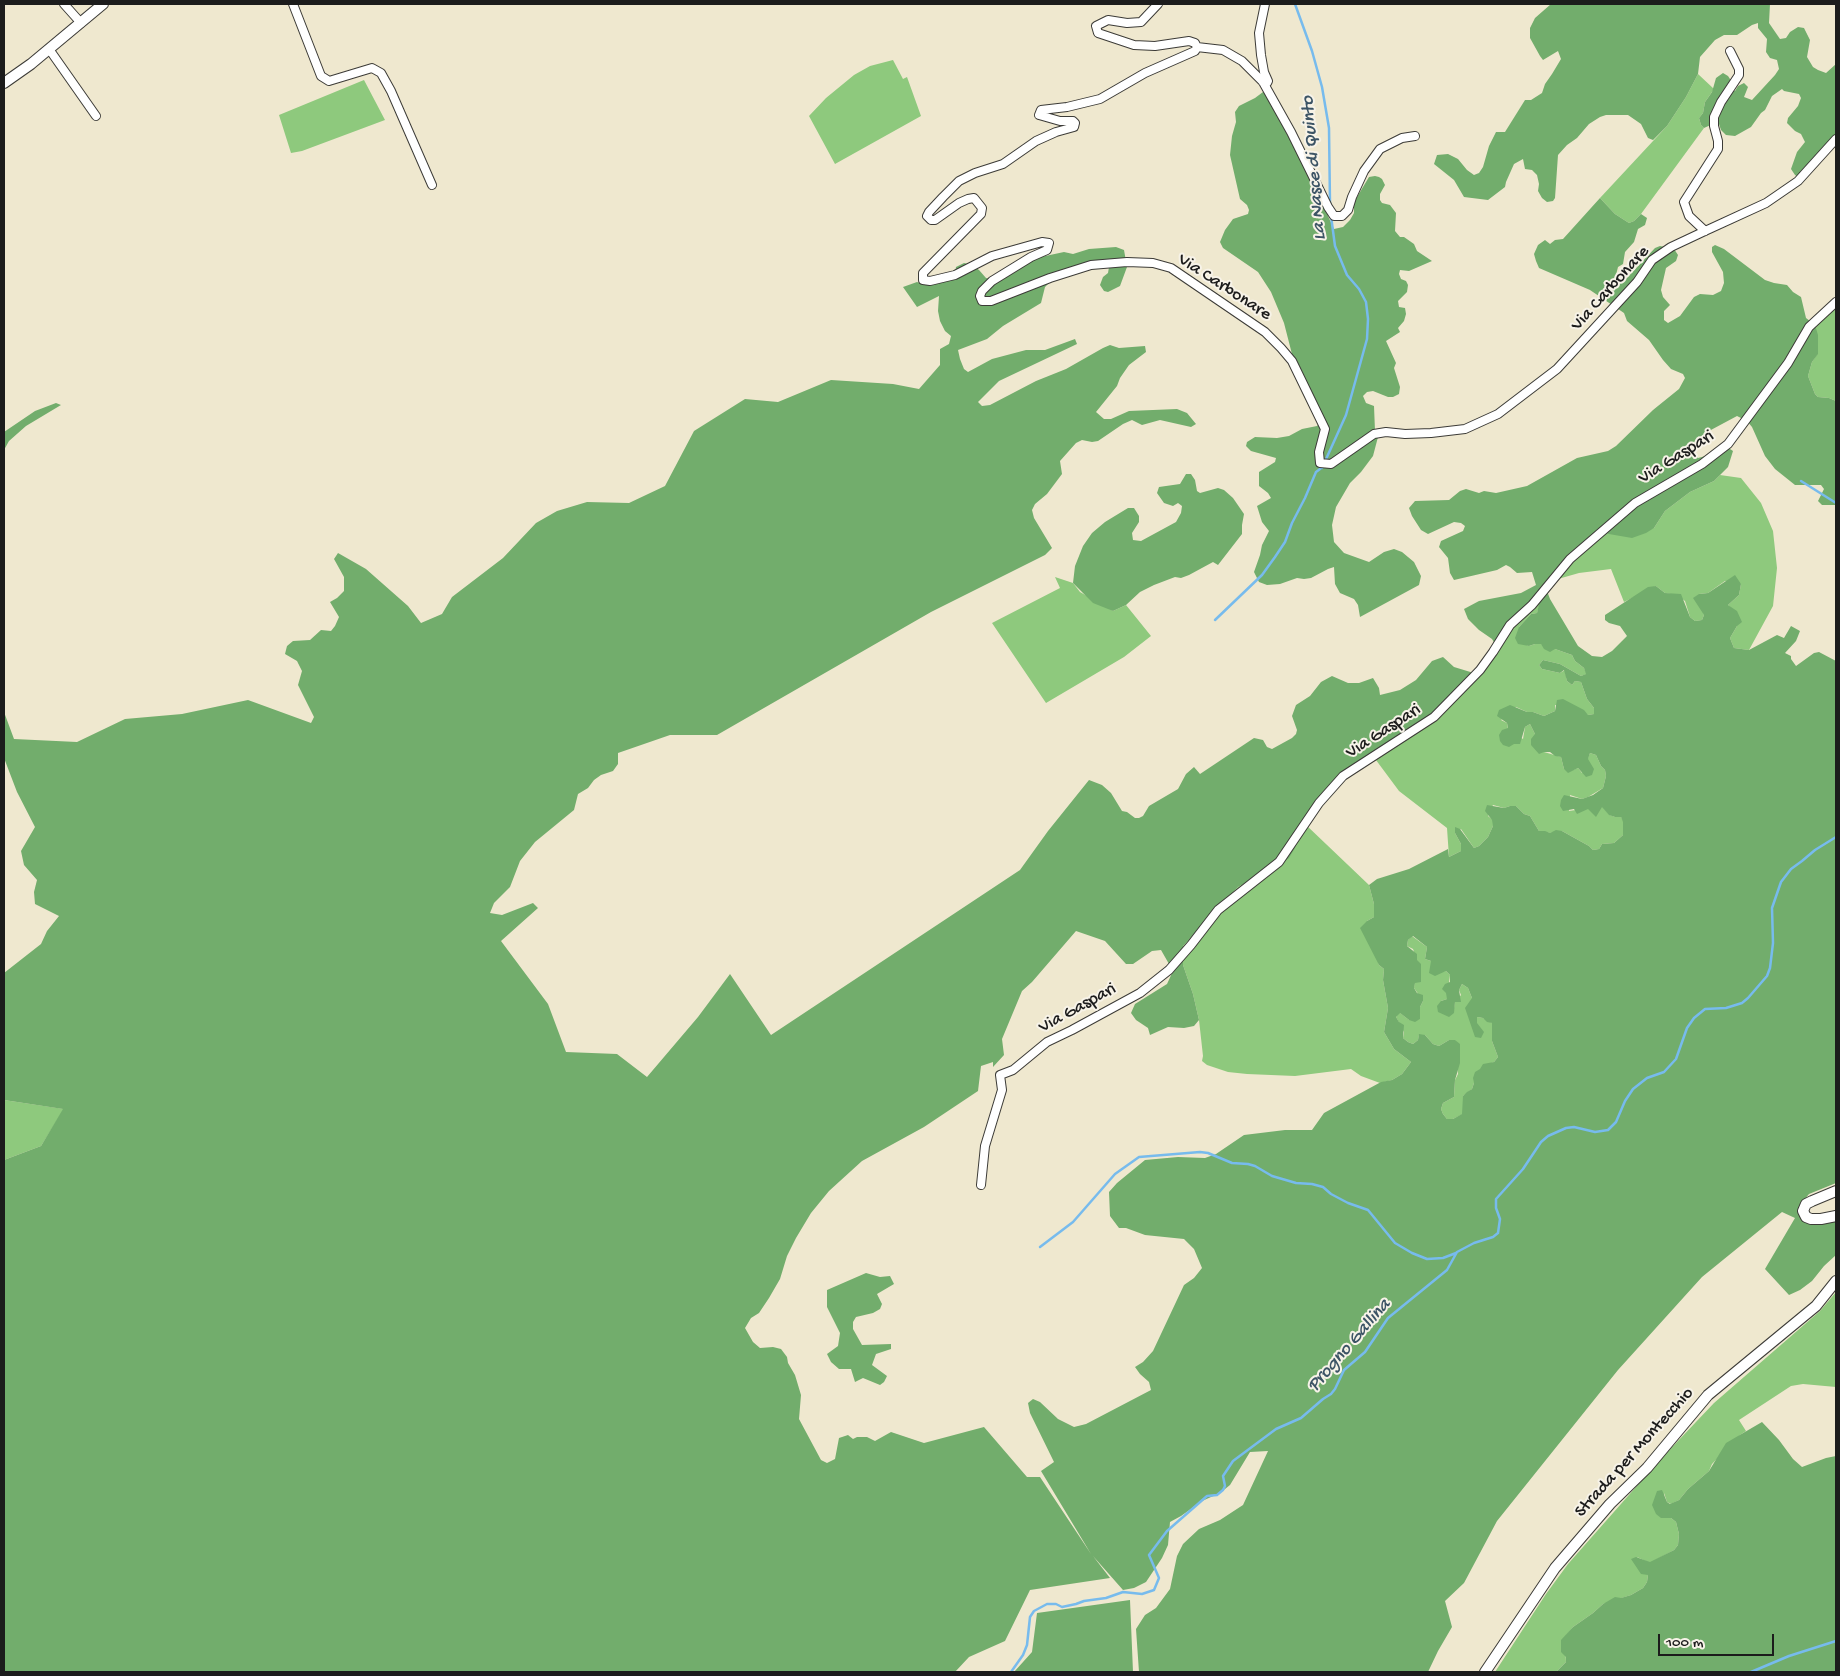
<!DOCTYPE html>
<html>
<head>
<meta charset="utf-8">
<style>
	body { margin:0 }
	#map { position:relative; width:1840px; height:1676px; overflow:hidden; background:#efe8cf; font-family:"Gochi Hand",sans-serif }
	canvas { display:block }
	.frame { position:absolute; inset:0; border:5px solid #1c1c1c; pointer-events:none }
	.scale { position:absolute; left:1658px; top:1634px; width:116px; height:22px; box-sizing:border-box; border:2px solid #1c1c1c; border-top:0; padding-left:6px; font-size:15px; line-height:18px; white-space:nowrap; color:#1c1c1c; -webkit-text-stroke:4px #f7f3e8; paint-order:stroke }
</style>
</head>
<body>
<div id="map">
<canvas width="1840" height="1676"></canvas>
<div class="frame"></div>
<div class="scale">100 m</div>
</div>
<script>
const ctx = document.querySelector('canvas').getContext('2d');
ctx.lineJoin = 'round';
function fill(path, color) {
  ctx.fillStyle = color;
  ctx.fill(path, 'evenodd');
}
function shape(rows) {
  const path = new Path2D();
  for (const r of rows) {
    path.moveTo(r[0], r[1]);
    for (let i = 2; i < r.length; i += 2) path.lineTo(r[i], r[i + 1]);
  }
  return path;
}
function stroke(path, color, width, dash) {
  ctx.strokeStyle = color;
  ctx.lineWidth = width;
  ctx.lineCap = dash ? 'butt' : 'round';
  ctx.setLineDash(dash || []);
  ctx.stroke(path);
}
function drawText(font, color, halo, rows, align = 'center') {
  ctx.font = font + ' "Gochi Hand",sans-serif';
  ctx.lineWidth = 4;
  ctx.setLineDash([]);
  ctx.textBaseline = 'middle';
  ctx.strokeStyle = halo;
  ctx.fillStyle = color;
  for (const [text, x, y, turn = 0] of rows) {
    ctx.save();
    ctx.translate(x, y);
    ctx.rotate((+turn || 0) * Math.PI / 180);
    ctx.textAlign = isNaN(turn) ? turn : align;
    if (halo) ctx.strokeText(text, 0, 0);
    ctx.fillText(text, 0, 0);
    ctx.restore();
  }
}
const green = shape([
	[893,60,903,79,907,77,921,116,835,164,809,116,826,98,854,75,870,66],
	[1698,74,1714,89,1705,102,1703,113,1699,118,1701,125,1704,128,1641,214,1634,221,1629,223,1615,214,1600,198,1667,126,1686,97],
	[364,80,385,120,302,151,291,153,279,115],
	[1836,303,1836,401,1829,398,1818,397,1815,394,1808,376,1812,362,1818,353,1815,325],
	[1720,475,1741,478,1761,503,1773,531,1777,568,1773,606,1749,650,1734,648,1730,638,1737,626,1731,608,1728,605,1739,595,1741,584,1725,581,1708,593,1699,594,1704,615,1702,620,1695,621,1690,617,1685,601,1677,595,1665,593,1656,586,1624,602,1611,569,1579,573,1544,583,1602,533,1611,534,1654,528,1665,511,1690,492,1714,481],
	[1055,577,1073,583,1080,592,1113,611,1126,605,1151,636,1124,657,1046,703,992,623,1060,588],
	[1540,603,1537,613,1531,614,1519,627,1524,644,1529,646,1535,644,1541,644,1572,655,1575,661,1584,668,1587,674,1581,676,1560,664,1543,660,1539,665,1542,669,1560,673,1565,670,1567,681,1572,685,1575,681,1581,682,1587,699,1594,708,1594,714,1588,715,1555,705,1555,711,1544,716,1533,712,1527,712,1516,707,1501,720,1507,723,1508,729,1523,739,1525,727,1530,724,1544,752,1561,757,1564,769,1573,770,1578,768,1582,773,1590,753,1596,755,1601,766,1605,770,1606,776,1603,788,1588,797,1582,799,1570,795,1569,811,1602,806,1610,815,1615,817,1621,817,1624,822,1623,835,1614,843,1602,844,1599,849,1593,850,1589,846,1562,831,1550,833,1539,831,1530,816,1524,814,1516,806,1510,806,1504,808,1493,805,1488,816,1493,820,1493,826,1488,837,1479,846,1474,848,1461,829,1455,833,1461,844,1461,851,1449,857,1447,828,1399,791,1373,756,1477,674,1522,610],
	[1305,824,1369,885,1374,904,1374,917,1367,921,1379,965,1384,969,1383,980,1388,1008,1384,1032,1394,1049,1411,1062,1402,1074,1392,1080,1380,1083,1361,1076,1351,1069,1295,1076,1247,1074,1228,1072,1207,1065,1202,1061,1203,1056,1199,1020,1193,994,1183,965,1183,946,1238,887,1279,865],
	[1412,936,1427,947,1425,959,1431,961,1431,967,1439,972,1446,971,1450,975,1447,999,1441,1001,1454,1008,1455,1002,1461,995,1459,990,1462,984,1468,988,1472,998,1477,1023,1477,1017,1483,1018,1492,1023,1492,1041,1498,1057,1494,1062,1489,1064,1474,1083,1472,1089,1463,1096,1463,1114,1453,1119,1447,1119,1443,1114,1441,1109,1443,1103,1454,1097,1455,1080,1458,1074,1455,1040,1449,1040,1439,1046,1433,1044,1425,1035,1419,1035,1418,1040,1413,1044,1408,1042,1403,1038,1404,1032,1396,1017,1399,1012,1409,1020,1420,1019,1420,1007,1423,1001,1414,988,1417,960,1413,949,1407,946,1408,940],
	[4,1100,64,1109,41,1146,4,1160],
	[1836,1292,1836,1387,1803,1384,1791,1386,1739,1420,1746,1431,1740,1435,1712,1464,1709,1471,1688,1489,1679,1500,1671,1504,1667,1502,1664,1493,1665,1517,1671,1518,1676,1522,1679,1534,1678,1545,1674,1550,1650,1563,1637,1557,1648,1575,1647,1582,1643,1588,1631,1595,1603,1604,1593,1613,1573,1627,1565,1637,1566,1662,1556,1672,1495,1672,1546,1594,1568,1564,1658,1462,1714,1403,1820,1311]
]);
const forest = shape([
	[1551,4,1770,4,1769,23,1780,39,1786,38,1790,32,1798,27,1804,28,1810,40,1807,57,1813,67,1818,70,1826,73,1836,64,1836,139,1834,140,1824,158,1798,177,1795,175,1791,169,1797,152,1805,142,1801,134,1795,131,1787,123,1788,118,1798,106,1801,98,1799,94,1784,91,1782,89,1772,96,1765,110,1761,113,1751,127,1735,136,1726,135,1721,130,1719,124,1715,123,1704,128,1701,125,1699,118,1703,113,1705,102,1712,92,1716,78,1723,73,1728,76,1730,79,1730,90,1735,91,1738,86,1744,83,1748,87,1744,97,1752,100,1775,75,1779,69,1777,60,1770,58,1766,52,1767,39,1758,28,1758,23,1752,25,1737,35,1724,35,1715,40,1700,57,1698,74,1686,97,1667,126,1653,140,1648,138,1641,124,1628,115,1606,115,1600,117,1589,124,1577,138,1567,145,1558,155,1555,198,1553,201,1547,202,1542,198,1538,191,1539,184,1537,175,1532,170,1525,169,1523,159,1514,164,1506,182,1505,187,1488,200,1464,197,1454,180,1434,164,1437,155,1448,154,1458,159,1467,170,1474,175,1479,173,1483,167,1489,146,1496,132,1505,132,1525,100,1531,100,1542,93,1545,84,1552,74,1561,59,1558,51,1543,60,1540,56,1530,38,1530,28,1535,18],
	[1263,92,1266,94,1288,136,1292,138,1310,174,1312,187,1326,206,1328,216,1334,229,1343,227,1350,220,1354,213,1354,202,1369,177,1375,176,1379,177,1382,179,1385,185,1380,194,1380,200,1382,203,1390,205,1396,213,1395,231,1400,237,1404,237,1414,244,1417,251,1432,261,1409,271,1400,270,1399,274,1401,279,1406,281,1408,285,1407,292,1398,301,1399,307,1405,308,1406,314,1404,321,1398,328,1400,332,1386,341,1396,363,1394,368,1400,387,1399,394,1393,397,1388,397,1373,391,1367,392,1363,396,1366,403,1374,406,1375,431,1378,437,1373,456,1361,472,1350,483,1336,507,1332,525,1334,542,1344,553,1369,562,1384,552,1394,549,1402,552,1414,562,1421,576,1419,585,1360,617,1358,605,1354,599,1340,593,1335,584,1334,567,1328,569,1311,578,1304,579,1297,578,1280,584,1267,585,1259,582,1254,572,1260,555,1262,545,1269,531,1262,522,1257,506,1271,498,1268,493,1259,486,1259,472,1275,462,1276,458,1251,451,1246,446,1247,442,1255,437,1277,438,1289,436,1302,429,1317,426,1324,418,1307,391,1293,358,1284,323,1271,292,1258,272,1223,248,1220,242,1225,230,1233,219,1248,214,1249,210,1247,205,1240,199,1230,155,1232,136,1236,122,1235,112,1239,106,1255,98],
	[1600,198,1615,214,1629,223,1634,221,1641,214,1647,218,1645,225,1638,229,1634,242,1625,252,1623,264,1618,267,1614,283,1627,278,1655,248,1660,246,1674,249,1678,255,1676,261,1666,268,1661,290,1663,297,1670,305,1664,311,1664,320,1668,323,1680,316,1694,297,1700,294,1713,295,1721,291,1724,283,1723,272,1712,252,1712,247,1715,245,1724,249,1765,280,1774,283,1787,285,1793,292,1801,297,1806,318,1815,325,1818,335,1818,354,1812,362,1808,376,1815,394,1818,397,1829,398,1836,401,1836,505,1822,505,1818,501,1824,489,1821,485,1795,485,1775,469,1765,456,1752,427,1747,421,1737,416,1709,431,1701,437,1695,446,1695,454,1698,458,1713,454,1727,447,1733,451,1728,467,1714,481,1690,492,1665,511,1654,528,1646,533,1632,538,1603,533,1544,583,1550,599,1578,646,1592,656,1602,657,1612,651,1627,636,1620,626,1609,623,1605,620,1605,615,1648,587,1656,586,1665,593,1681,594,1690,617,1695,621,1702,620,1704,615,1693,598,1699,594,1708,593,1735,575,1741,584,1739,595,1728,605,1737,611,1742,622,1737,626,1730,638,1734,648,1749,650,1777,635,1784,638,1791,626,1800,631,1796,641,1785,653,1791,656,1791,659,1796,666,1814,653,1819,652,1836,661,1836,1183,1809,1194,1804,1200,1802,1212,1836,1221,1836,1255,1824,1266,1812,1281,1800,1290,1789,1295,1765,1269,1795,1218,1782,1212,1702,1277,1618,1370,1497,1521,1464,1583,1445,1601,1452,1627,1438,1651,1428,1672,1139,1672,1136,1629,1145,1615,1156,1608,1170,1589,1177,1556,1183,1544,1199,1529,1220,1520,1243,1505,1268,1451,1250,1452,1230,1485,1220,1493,1202,1501,1181,1516,1170,1522,1168,1545,1162,1558,1146,1582,1134,1588,1123,1590,1093,1556,1110,1578,1030,1590,1005,1641,969,1657,955,1672,4,1672,4,1160,41,1146,63,1109,4,1100,4,973,41,944,47,931,59,916,35,904,34,892,37,880,24,865,21,851,35,827,17,792,4,758,4,712,14,739,77,742,125,719,182,714,248,700,311,723,314,717,298,685,302,671,297,661,285,654,287,646,293,641,310,640,321,630,331,631,335,626,339,617,330,602,337,598,344,591,344,577,334,559,338,553,366,569,408,606,421,623,442,614,452,597,503,558,536,523,557,511,587,502,629,503,665,486,694,431,745,399,778,402,831,380,893,384,919,389,940,365,940,349,949,344,951,336,945,331,940,321,938,311,939,296,917,307,903,287,917,282,923,284,933,284,955,273,956,267,964,263,973,265,979,270,986,278,992,279,1004,278,1036,258,1064,252,1073,254,1089,249,1116,247,1124,250,1127,267,1120,286,1108,292,1104,291,1100,285,1103,277,1108,273,1109,267,1104,260,1054,278,1045,287,1041,303,1003,326,987,339,958,350,960,359,964,369,968,372,992,359,1026,350,1045,350,1075,339,1077,344,999,381,978,402,982,406,990,405,1036,381,1066,369,1103,348,1110,345,1119,348,1145,346,1146,352,1129,365,1120,378,1117,386,1096,412,1104,419,1111,419,1129,411,1177,409,1187,413,1196,424,1191,427,1160,420,1142,425,1132,420,1123,424,1098,441,1092,442,1082,440,1076,443,1060,461,1062,474,1047,494,1035,504,1032,510,1034,518,1052,548,1045,555,931,612,717,735,670,735,618,753,618,764,613,771,601,775,594,780,588,788,578,794,574,810,535,842,520,861,510,887,494,903,490,913,502,915,533,903,538,908,501,941,548,1004,566,1052,617,1054,647,1077,698,1017,730,974,771,1035,1020,870,1048,831,1089,780,1102,785,1111,793,1122,811,1127,812,1135,818,1139,818,1143,816,1149,806,1178,789,1186,774,1194,767,1200,774,1254,738,1263,740,1267,747,1272,749,1292,738,1296,734,1297,730,1292,716,1296,705,1310,696,1321,682,1332,676,1348,683,1359,683,1373,678,1379,688,1380,695,1400,690,1416,680,1432,661,1443,657,1454,667,1477,674,1423,726,1373,756,1352,766,1334,785,1301,831,1295,848,1289,858,1279,865,1238,887,1183,946,1183,965,1193,994,1199,1020,1194,1026,1184,1028,1168,1027,1150,1035,1148,1028,1136,1020,1131,1013,1135,1004,1167,984,1173,971,1161,950,1152,951,1133,964,1126,964,1105,941,1076,931,1032,982,1022,991,1002,1039,1004,1055,993,1067,993,1062,981,1066,978,1091,924,1127,862,1161,829,1191,811,1213,796,1238,787,1256,780,1279,769,1298,759,1313,751,1318,745,1328,753,1342,760,1348,773,1347,781,1349,787,1357,788,1363,795,1375,801,1395,799,1419,821,1460,827,1463,835,1459,839,1438,848,1435,853,1439,857,1437,867,1437,875,1441,891,1432,924,1443,984,1427,1027,1477,1040,1477,1091,1554,1041,1471,1054,1462,1030,1413,1028,1403,1033,1399,1040,1402,1058,1419,1074,1427,1086,1424,1151,1390,1149,1382,1140,1374,1135,1367,1143,1362,1153,1351,1184,1285,1194,1278,1202,1268,1194,1249,1184,1239,1145,1235,1126,1228,1119,1228,1110,1216,1109,1192,1117,1183,1145,1160,1178,1157,1205,1158,1216,1154,1244,1135,1285,1130,1312,1130,1324,1113,1381,1082,1392,1080,1402,1074,1411,1062,1394,1049,1384,1032,1388,1008,1383,980,1384,969,1379,965,1360,928,1367,921,1374,917,1374,904,1369,885,1377,879,1409,869,1448,849,1449,857,1461,851,1461,844,1455,833,1455,827,1460,829,1474,848,1479,846,1488,837,1493,826,1492,820,1485,811,1487,805,1504,808,1510,806,1516,806,1524,814,1530,816,1539,831,1545,831,1550,833,1556,830,1562,831,1589,846,1593,850,1599,849,1602,844,1614,843,1623,835,1623,822,1621,817,1615,817,1609,815,1602,807,1596,817,1588,809,1577,814,1574,809,1563,811,1560,806,1561,800,1564,795,1582,799,1593,795,1603,788,1606,776,1605,770,1601,766,1596,755,1590,753,1588,759,1594,769,1592,775,1586,777,1578,768,1568,773,1564,769,1561,757,1555,756,1550,752,1544,752,1539,754,1531,745,1531,739,1535,734,1530,724,1525,727,1520,744,1514,744,1509,747,1503,745,1500,741,1499,735,1502,730,1508,728,1507,723,1497,716,1499,710,1510,705,1527,712,1533,712,1544,716,1555,711,1557,700,1563,699,1584,710,1588,715,1594,714,1594,708,1587,699,1581,682,1575,681,1572,685,1567,681,1564,670,1560,673,1542,669,1539,665,1543,660,1560,664,1581,676,1586,674,1584,668,1575,661,1572,655,1555,649,1550,652,1544,649,1541,644,1535,644,1529,646,1518,644,1515,638,1519,627,1531,614,1537,613,1539,604,1522,610,1495,644,1492,639,1479,630,1468,619,1464,609,1479,601,1521,593,1536,585,1532,572,1517,573,1510,567,1506,565,1497,570,1454,580,1450,573,1448,558,1439,547,1441,541,1463,531,1465,526,1461,523,1454,522,1428,534,1421,530,1412,516,1409,508,1415,501,1449,500,1460,491,1466,489,1479,493,1484,491,1496,493,1527,486,1577,458,1608,451,1616,446,1653,410,1679,389,1685,378,1683,374,1671,369,1663,360,1649,340,1627,321,1624,313,1590,290,1539,268,1536,261,1534,254,1538,245,1545,240,1550,244,1555,240,1563,239],
	[1413,936,1427,947,1425,959,1431,961,1429,973,1435,976,1446,971,1450,975,1450,982,1445,984,1442,989,1446,993,1447,999,1441,1001,1437,1006,1438,1012,1449,1017,1454,1013,1455,1002,1461,1002,1459,990,1462,984,1468,988,1472,998,1465,1008,1475,1037,1481,1038,1484,1032,1477,1023,1477,1017,1483,1018,1487,1022,1492,1023,1492,1041,1498,1057,1494,1062,1483,1064,1480,1069,1475,1072,1473,1078,1474,1083,1472,1089,1467,1092,1463,1096,1462,1114,1453,1119,1447,1119,1443,1114,1441,1109,1443,1103,1454,1097,1455,1080,1460,1063,1460,1044,1455,1040,1449,1040,1439,1046,1433,1044,1425,1035,1419,1034,1418,1040,1413,1044,1408,1042,1403,1038,1404,1025,1399,1022,1396,1017,1400,1013,1409,1020,1415,1022,1420,1019,1420,1007,1423,1001,1423,995,1417,993,1414,988,1415,983,1421,982,1421,964,1417,960,1417,954,1407,946,1408,940],
	[56,403,61,405,26,426,9,441,4,450,4,432,35,411],
	[1186,474,1191,474,1195,480,1197,491,1200,493,1218,488,1224,490,1233,498,1244,514,1242,525,1242,534,1218,565,1213,562,1189,575,1181,578,1175,577,1154,585,1140,592,1126,605,1113,611,1093,603,1073,583,1075,566,1083,546,1092,533,1105,522,1128,508,1134,508,1139,516,1139,522,1132,533,1133,540,1141,541,1176,522,1181,513,1182,506,1178,503,1173,506,1164,503,1157,493,1159,487,1180,484],
	[866,1273,880,1277,890,1276,894,1284,877,1294,882,1304,880,1309,873,1313,856,1317,853,1322,853,1329,862,1345,891,1344,891,1349,876,1354,872,1365,887,1376,884,1382,880,1385,863,1378,855,1382,851,1369,839,1369,831,1362,827,1354,838,1346,840,1333,827,1307,827,1290],
	[1762,1422,1779,1440,1793,1459,1802,1467,1826,1458,1836,1456,1836,1672,1556,1672,1566,1662,1566,1657,1561,1652,1561,1640,1573,1627,1593,1613,1603,1604,1615,1597,1621,1598,1631,1595,1643,1588,1647,1582,1648,1575,1641,1574,1631,1559,1636,1557,1650,1562,1674,1550,1678,1545,1679,1534,1676,1522,1671,1518,1661,1518,1656,1514,1652,1505,1657,1491,1662,1490,1667,1502,1670,1504,1679,1500,1688,1489,1709,1471,1726,1443],
	[1130,1600,1133,1672,1014,1672,1032,1652,1037,1613]
]);
const stream = shape([
	[1295,4,1312,51,1322,87,1329,128,1330,204],
	[1322,468,1346,415,1367,339,1368,319,1366,302,1359,289,1347,275,1335,246,1331,216],
	[1801,481,1836,503],
	[1215,620,1262,575,1275,557,1285,542,1292,523,1305,498,1316,472,1320,469],
	[1040,1247,1073,1222,1115,1174,1139,1157,1200,1152,1208,1153,1232,1163,1248,1164,1255,1166,1272,1176,1296,1183,1312,1184,1323,1187,1331,1194,1348,1203,1368,1210,1395,1243,1412,1253,1427,1259,1443,1258,1456,1253],
	[1011,1672,1023,1655,1027,1645,1030,1617,1034,1611,1047,1604,1056,1604,1062,1607,1076,1604,1084,1601,1106,1598,1123,1592,1142,1594,1154,1590,1159,1578,1149,1555,1167,1531,1207,1496,1217,1495,1223,1490,1225,1486,1223,1476,1233,1461,1276,1429,1301,1418,1323,1399,1331,1394,1335,1389,1344,1370,1365,1352,1388,1318,1447,1270,1457,1252,1474,1243,1493,1237,1498,1233,1500,1219,1496,1208,1496,1199,1523,1169,1541,1142,1548,1136,1566,1128,1574,1127,1595,1132,1608,1130,1616,1122,1625,1101,1633,1089,1647,1078,1664,1072,1676,1059,1687,1028,1694,1018,1705,1009,1726,1008,1742,1003,1748,998,1767,976,1770,968,1773,943,1772,908,1781,882,1791,869,1802,861,1815,850,1836,837],
	[1751,1672,1789,1656,1836,1641]
]);
const minor = shape([
	[64,4,81,23],
	[293,4,321,76,329,81,372,68,381,73,391,91,432,185],
	[1158,4,1141,22,1127,23,1108,20,1096,26,1098,33,1134,45,1155,46,1189,41,1195,43,1197,47,1195,51,1145,73,1100,99,1067,107,1041,110,1039,115,1060,121,1073,121,1075,123,1074,127,1056,132,1036,141,1003,164,975,173,959,181,943,197,929,212,927,216,931,220,935,220,959,203,968,199,974,198,982,208,981,214,923,273,923,280,930,281,955,275,992,256,1042,242,1049,243,1047,250,1031,257,992,281,982,291,980,296,982,301,991,301,1050,278,1091,265,1127,262,1153,263,1171,268,1265,332,1281,348,1292,361,1325,429,1319,452,1320,463,1331,464,1374,434,1386,432,1405,434,1431,433,1465,429,1498,414,1557,369,1637,282,1652,260,1671,247,1705,231,1766,203,1798,181,1836,139],
	[1197,47,1223,50,1242,61,1263,82,1291,132,1328,207,1334,216,1342,216,1348,210,1352,197,1364,171,1380,149,1402,138,1415,136],
	[49,49,96,116],
	[1263,82,1267,83,1268,81,1264,72,1261,55,1259,33,1265,4],
	[1705,231,1689,216,1684,202,1718,149,1718,141,1714,126,1714,117,1721,102,1739,75,1739,69,1730,51],
	[981,1185,985,1146,1002,1090,1000,1075,1013,1070,1047,1042,1072,1030,1140,993,1169,970,1191,945,1218,910,1279,862,1319,803,1343,776,1434,717,1480,670,1493,652,1510,625,1532,605,1570,559,1635,503,1702,464,1728,444,1788,363,1809,327,1836,302]
]);
const tertiary = shape([
	[4,83,31,64,103,4],
	[1836,1191,1812,1201,1806,1204,1803,1211,1806,1217,1811,1219,1821,1219,1836,1216],
	[1485,1672,1555,1568,1610,1504,1647,1468,1708,1395,1816,1306,1836,1281]
]);
const streetNames = [
	["Via Carbonare",1224,288,33],
	["Via Carbonare",1611,289,-48],
	["Via Gaspari",1677,458,-32],
	["Via Gaspari",1384,732,-33],
	["Via Gaspari",1078,1009,-29],
	["Strada per Montecchio",1635,1453,-48]
];
const waterNames = [
	["La Nasce di Quinto",1315,168,-95],
	["Progno Gallina",1350,1346,-49]
];
fill(green, '#8ec97d');
fill(forest, '#72ad6c');
stroke(stream, '#77bbed', 2.5);
stroke(minor, '#3c3b37', 10);
stroke(tertiary, '#3c3b37', 12);
stroke(minor, '#fff', 8);
stroke(tertiary, '#fff', 10);
drawText('18px', '#1c1c1c', '#f7f3e8', streetNames);
drawText('italic 19px', '#3c5465', '#f7f3e8', waterNames);
</script>
</body>
</html>
